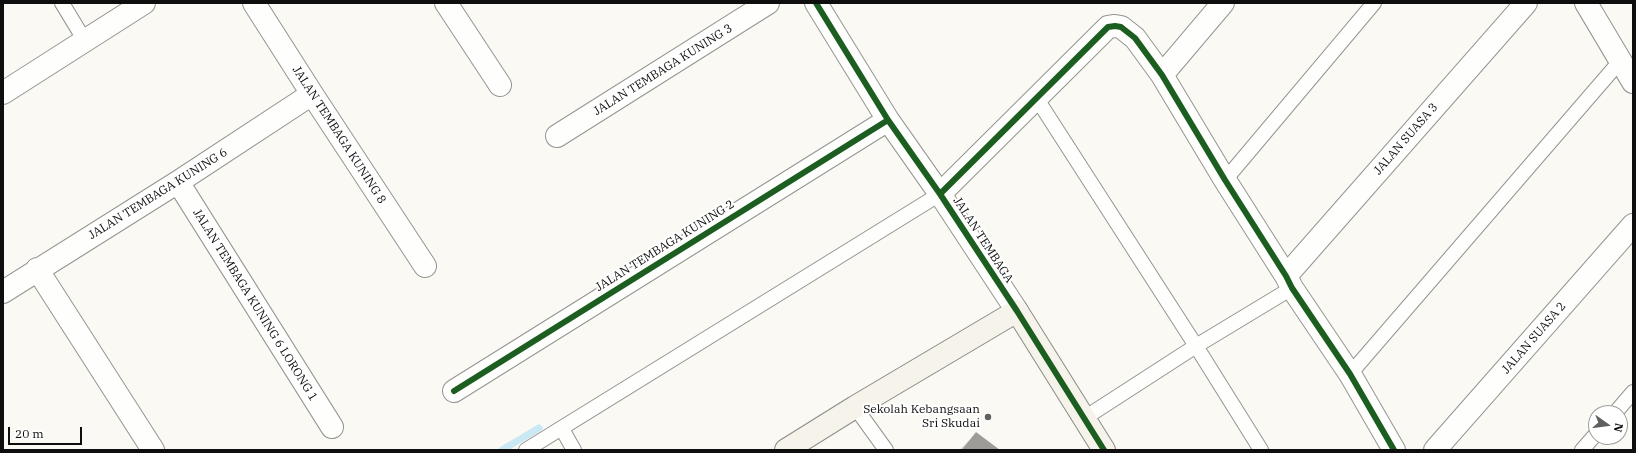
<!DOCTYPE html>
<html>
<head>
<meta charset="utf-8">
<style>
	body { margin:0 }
	#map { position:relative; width:1636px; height:453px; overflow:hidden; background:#faf9f4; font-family:"IBM Plex Serif",serif }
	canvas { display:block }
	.frame { position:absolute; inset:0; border:4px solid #0e0e0e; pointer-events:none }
	.north { position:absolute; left:1588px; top:405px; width:40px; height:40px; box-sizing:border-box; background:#fff; border:1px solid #9f9f9f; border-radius:50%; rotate:104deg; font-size:11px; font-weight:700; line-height:16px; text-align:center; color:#0e0e0e }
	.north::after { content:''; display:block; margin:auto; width:14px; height:18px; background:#61605e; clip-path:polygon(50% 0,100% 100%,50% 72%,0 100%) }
	.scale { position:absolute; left:8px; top:427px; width:74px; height:18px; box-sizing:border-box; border:2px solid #0e0e0e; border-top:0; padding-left:5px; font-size:12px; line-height:14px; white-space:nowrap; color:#0e0e0e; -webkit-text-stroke:3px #fff; paint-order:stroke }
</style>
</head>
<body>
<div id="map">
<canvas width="1636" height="453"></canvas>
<div class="frame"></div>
<div class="north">N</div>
<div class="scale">20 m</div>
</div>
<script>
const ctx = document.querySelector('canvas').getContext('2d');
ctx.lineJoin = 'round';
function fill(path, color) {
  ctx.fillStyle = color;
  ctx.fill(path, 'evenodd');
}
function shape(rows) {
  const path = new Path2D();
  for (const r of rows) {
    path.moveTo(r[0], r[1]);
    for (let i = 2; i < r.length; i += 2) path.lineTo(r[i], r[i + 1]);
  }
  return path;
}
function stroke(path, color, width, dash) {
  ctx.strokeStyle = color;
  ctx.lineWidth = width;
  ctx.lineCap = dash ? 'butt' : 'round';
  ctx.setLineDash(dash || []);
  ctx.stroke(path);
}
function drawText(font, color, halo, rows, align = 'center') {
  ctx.font = font + ' "IBM Plex Serif",serif';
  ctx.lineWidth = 4;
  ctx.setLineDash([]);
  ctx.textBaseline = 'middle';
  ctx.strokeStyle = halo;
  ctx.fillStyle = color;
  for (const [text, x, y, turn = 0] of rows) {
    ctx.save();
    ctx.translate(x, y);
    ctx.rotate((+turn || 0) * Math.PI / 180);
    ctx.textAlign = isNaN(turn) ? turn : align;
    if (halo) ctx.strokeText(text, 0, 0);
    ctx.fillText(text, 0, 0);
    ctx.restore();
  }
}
const shadow = shape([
	[976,433,999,450,960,450]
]);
const stream = shape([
	[502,450,539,428]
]);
const building = shape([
	[976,432,1000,450,962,450]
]);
const lane = shape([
	[62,3,85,41],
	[1037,99,1196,346,1261,450],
	[1225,180,1374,3],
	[1350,374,1621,60],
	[855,407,886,450],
	[1615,413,1633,392],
	[1083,419,1196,346,1292,288],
	[562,429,574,450],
	[526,450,940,194],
	[1582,450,1596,434]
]);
const street = shape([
	[254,3,312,94,425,266],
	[446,3,500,85],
	[816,3,888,120,940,194,1017,311],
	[1586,3,1633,82],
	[1162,75,1223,3],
	[3,93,144,3],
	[557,136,768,3],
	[178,182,332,427],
	[940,194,1108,27,1115,26,1121,27,1135,38,1162,75,1225,180,1286,276,1292,288,1350,374,1394,450],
	[37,269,153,450],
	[1286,276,1526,3],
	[3,292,178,182,312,94],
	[454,391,888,120],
	[1435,450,1633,225]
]);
const secondary = shape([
	[786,450,855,407,1017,311,1104,450]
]);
const cycleway = shape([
	[816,3,888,120,940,194,1017,311,1104,450],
	[940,194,1108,27,1115,26,1121,27,1135,38,1162,75,1225,180,1286,276,1292,288,1350,374,1394,450],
	[454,391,888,120]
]);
const markers = [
	[988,417,4,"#61605e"]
];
const streetNames = [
	["JALAN TEMBAGA KUNING 3",663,70,-32],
	["JALAN TEMBAGA KUNING 8",339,135,57],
	["JALAN SUASA 3",1406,139,-49],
	["JALAN TEMBAGA KUNING 6",158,194,-32],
	["JALAN TEMBAGA",983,240,57],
	["JALAN TEMBAGA KUNING 2",665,246,-32],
	["JALAN TEMBAGA KUNING 6 LORONG 1",255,305,58],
	["JALAN SUASA 2",1534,338,-49]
];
const poiNames = [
	["Sekolah Kebangsaan",980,410],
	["Sri Skudai",980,424]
];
fill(shadow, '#0003');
stroke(stream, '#cae9f4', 7);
fill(building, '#9e9c99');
stroke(lane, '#949492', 16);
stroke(street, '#949492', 24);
stroke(secondary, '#8b8a88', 24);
stroke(lane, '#fefefd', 14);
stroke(street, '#fefefd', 22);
stroke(secondary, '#f5f3ea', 22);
stroke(cycleway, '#1b5e20', 6);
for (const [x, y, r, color] of markers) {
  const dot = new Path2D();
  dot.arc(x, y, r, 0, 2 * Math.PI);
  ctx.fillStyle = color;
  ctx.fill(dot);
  stroke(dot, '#fff', 1.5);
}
drawText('12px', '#0e0e0e', '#fff', streetNames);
drawText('12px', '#0e0e0e', '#fff', poiNames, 'right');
</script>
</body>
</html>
